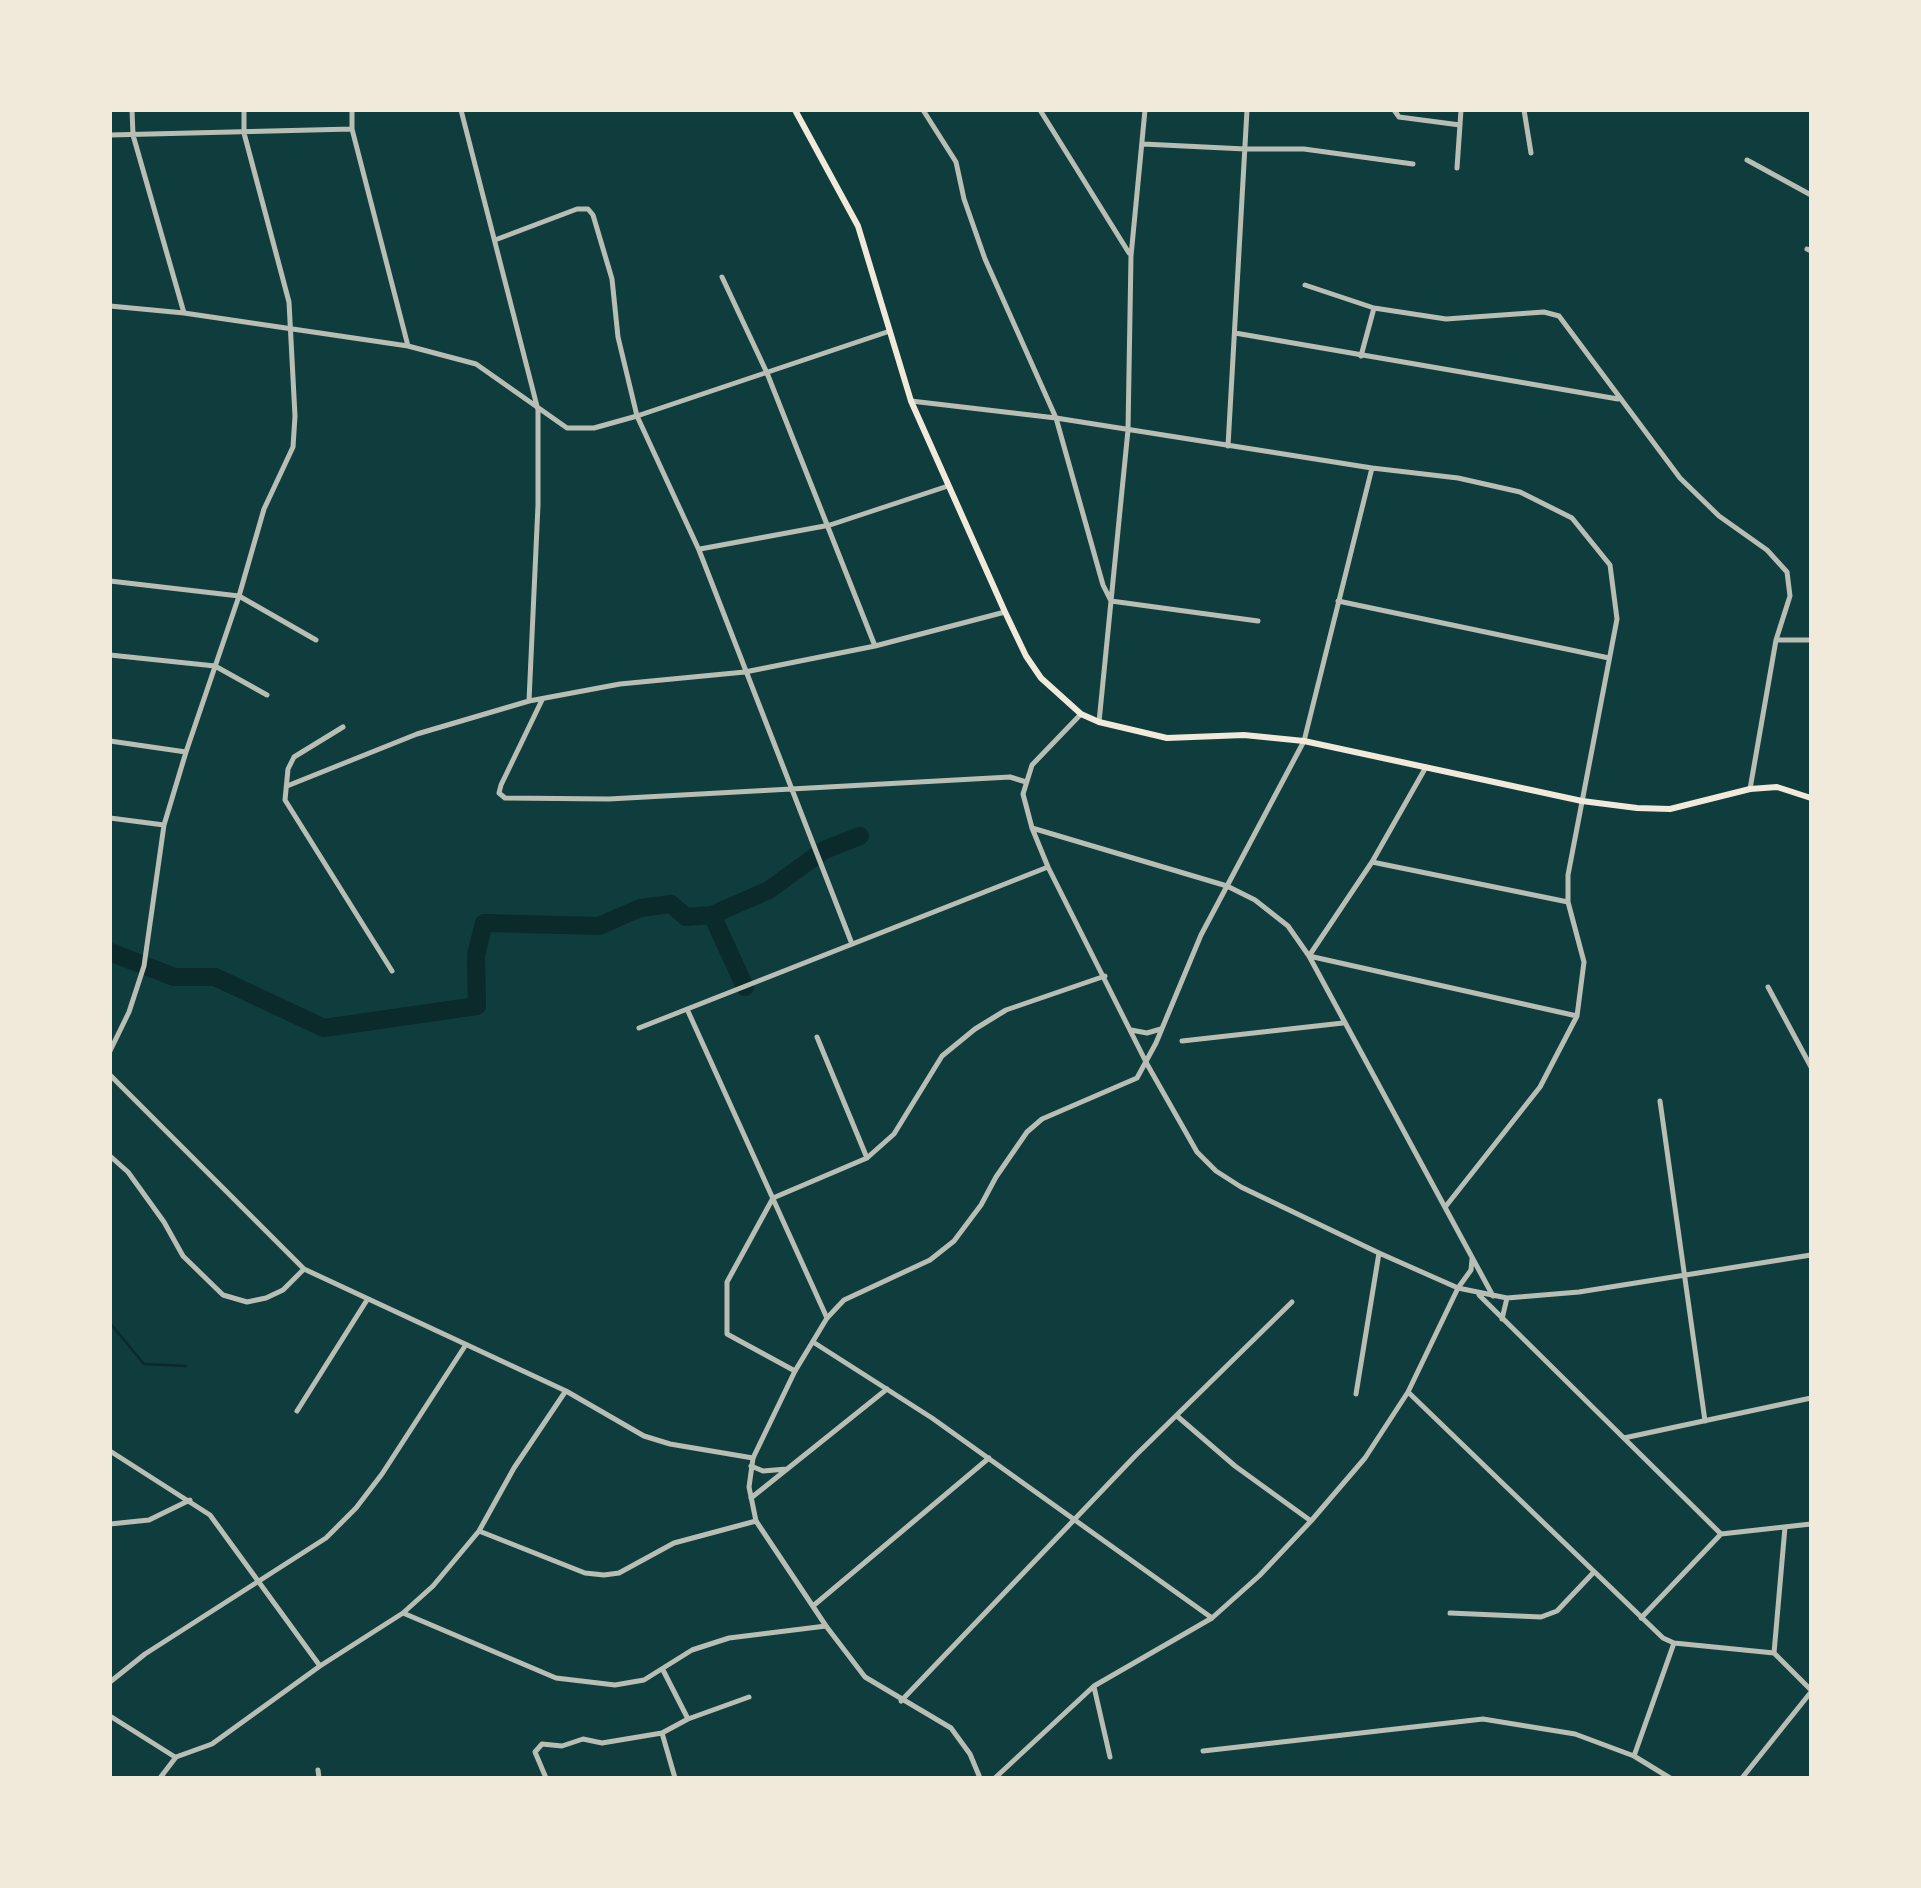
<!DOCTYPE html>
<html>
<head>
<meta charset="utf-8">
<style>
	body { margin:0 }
	#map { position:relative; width:1921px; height:1888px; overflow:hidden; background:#0f3d3e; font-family:"Work Sans",sans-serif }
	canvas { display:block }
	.frame { position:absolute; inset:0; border:112px solid #f1e9da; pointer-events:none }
</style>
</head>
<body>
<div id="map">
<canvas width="1921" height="1888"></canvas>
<div class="frame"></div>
</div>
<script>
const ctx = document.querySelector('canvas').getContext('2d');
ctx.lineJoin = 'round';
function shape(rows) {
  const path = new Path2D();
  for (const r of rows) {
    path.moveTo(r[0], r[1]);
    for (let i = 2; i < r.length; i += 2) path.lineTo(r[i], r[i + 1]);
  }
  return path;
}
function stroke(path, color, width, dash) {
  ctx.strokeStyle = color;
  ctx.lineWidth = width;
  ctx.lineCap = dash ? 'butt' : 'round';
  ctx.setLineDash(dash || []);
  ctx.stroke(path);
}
const stream = shape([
	[110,1323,144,1364,186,1366]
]);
const river = shape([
	[712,915,745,987],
	[110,952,174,977,215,977,324,1028,477,1006,476,955,484,923,599,926,640,908,671,904,686,917,712,915,769,890,824,850,860,836]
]);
const minor = shape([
	[132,110,133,135,184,313],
	[352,110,352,129,408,346],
	[461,110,538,410,538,505,529,701],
	[923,110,956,162,964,199,985,259,1056,418,1103,585,1111,601,1258,621],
	[1040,110,1129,253],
	[1394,110,1399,117,1460,125],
	[1524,110,1531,153],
	[110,135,352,129],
	[1143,144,1245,149,1304,149,1413,164],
	[1747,160,1811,195],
	[1457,168,1461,110],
	[495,240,577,209,588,209,593,215,612,279,618,337,637,416,699,550,852,944],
	[1807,249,1811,251],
	[722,277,767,373,875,646],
	[1305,285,1374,308,1446,319,1544,312,1559,316,1680,478,1719,516,1767,550,1787,572,1790,596,1776,640,1750,789],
	[110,306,184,313,408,346,476,364,567,428,594,428,637,416,890,331],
	[1235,333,1618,399],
	[1361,356,1374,308],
	[911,401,1056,418,1372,468,1458,478,1520,492,1572,518,1610,565,1617,619,1568,875,1568,902,1584,962,1577,1016,1540,1087,1446,1206],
	[1228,446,1247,110],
	[700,549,830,525,948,486],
	[110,581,239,596,316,640],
	[1338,601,1609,658],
	[1776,640,1811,640],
	[110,655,215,666,267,695],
	[542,700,501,785,499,793,505,798,609,799,1010,777,1026,782],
	[1081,714,1032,765,1023,794,1032,828,1048,867,1147,1064,1197,1152,1216,1171,1241,1187,1379,1253,1458,1288,1507,1298,1579,1292,1811,1255],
	[1099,722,1128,430,1131,256,1145,110],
	[343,727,294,757,288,769,285,800,392,971],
	[110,741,186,752],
	[1304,741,1372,468],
	[1426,767,1372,862,1309,956,1577,1016],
	[287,786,417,734,529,701,620,684,745,672,875,646,1005,612],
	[110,818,164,825],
	[1032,828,1227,886,1255,900,1288,926,1309,956,1493,1296],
	[1372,862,1568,902],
	[1768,987,1811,1067],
	[687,1009,827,1318],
	[639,1028,1048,867],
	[1131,1030,1147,1033,1161,1029],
	[817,1037,867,1158],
	[1182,1041,1343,1023],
	[110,1051,129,1012,144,966,164,825,186,752,239,596,264,509,293,447,295,416,289,302,244,133,244,110],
	[110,1075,304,1269,566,1391,644,1436,670,1444,753,1458],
	[1660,1101,1705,1421],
	[110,1156,128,1172,164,1222,183,1256,223,1295,247,1302,266,1298,283,1290,304,1269],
	[1479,1295,1721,1534,1811,1524],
	[1502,1319,1507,1298],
	[813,1342,932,1418,1212,1618],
	[795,1371,727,1334,727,1282,773,1198,867,1158,894,1134,942,1056,975,1029,1006,1010,1105,976],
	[1408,1392,1663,1638,1674,1643,1774,1653,1811,1690],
	[1356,1394,1379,1253],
	[297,1411,367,1300],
	[1177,1416,1235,1466,1311,1521],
	[1624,1438,1811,1398],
	[110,1451,210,1515,320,1666],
	[751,1466,763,1471,787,1469],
	[751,1498,887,1389],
	[110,1524,149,1520,190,1500],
	[479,1531,585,1573,604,1575,619,1573,674,1543,756,1521],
	[813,1606,989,1458],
	[403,1613,556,1678,615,1685,644,1680,692,1650,729,1638,826,1626],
	[1450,1613,1541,1617,1557,1611,1593,1573],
	[1641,1618,1721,1534],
	[1774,1653,1785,1527],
	[663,1670,688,1719],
	[110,1682,145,1654,326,1538,356,1508,382,1474,465,1346],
	[1094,1687,1110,1757],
	[901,1701,1136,1455,1292,1302],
	[110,1716,175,1757],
	[662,1733,675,1778],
	[1203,1751,1483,1719,1575,1734,1634,1756,1670,1778],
	[1634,1756,1674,1643],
	[318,1770,319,1778],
	[160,1778,176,1757,212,1744,320,1666,403,1613,433,1586,479,1531,514,1468,565,1392],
	[546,1778,535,1752,542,1744,562,1746,583,1739,602,1743,662,1733,688,1719,749,1697],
	[995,1778,1094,1686,1212,1618,1259,1576,1311,1521,1365,1458,1408,1392,1458,1288,1471,1270,1472,1259],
	[1742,1778,1811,1692]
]);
const tertiary = shape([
	[980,1778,970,1754,951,1728,865,1677,826,1626,756,1521,749,1487,753,1458,795,1371,827,1318,844,1300,930,1260,954,1241,981,1205,996,1177,1027,1132,1042,1119,1137,1078,1156,1043,1201,935,1304,741]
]);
const secondary = shape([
	[795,110,858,226,911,401,1005,612,1026,656,1041,678,1081,714,1099,722,1167,738,1244,735,1304,741,1582,801,1637,808,1670,809,1750,789,1777,787,1811,798]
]);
stroke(stream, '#0a2a2b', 2.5);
stroke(river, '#0a2a2b', 18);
stroke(minor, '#b8beb3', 5);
stroke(tertiary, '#b8beb3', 5);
stroke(secondary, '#f1e9da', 6);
</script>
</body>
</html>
